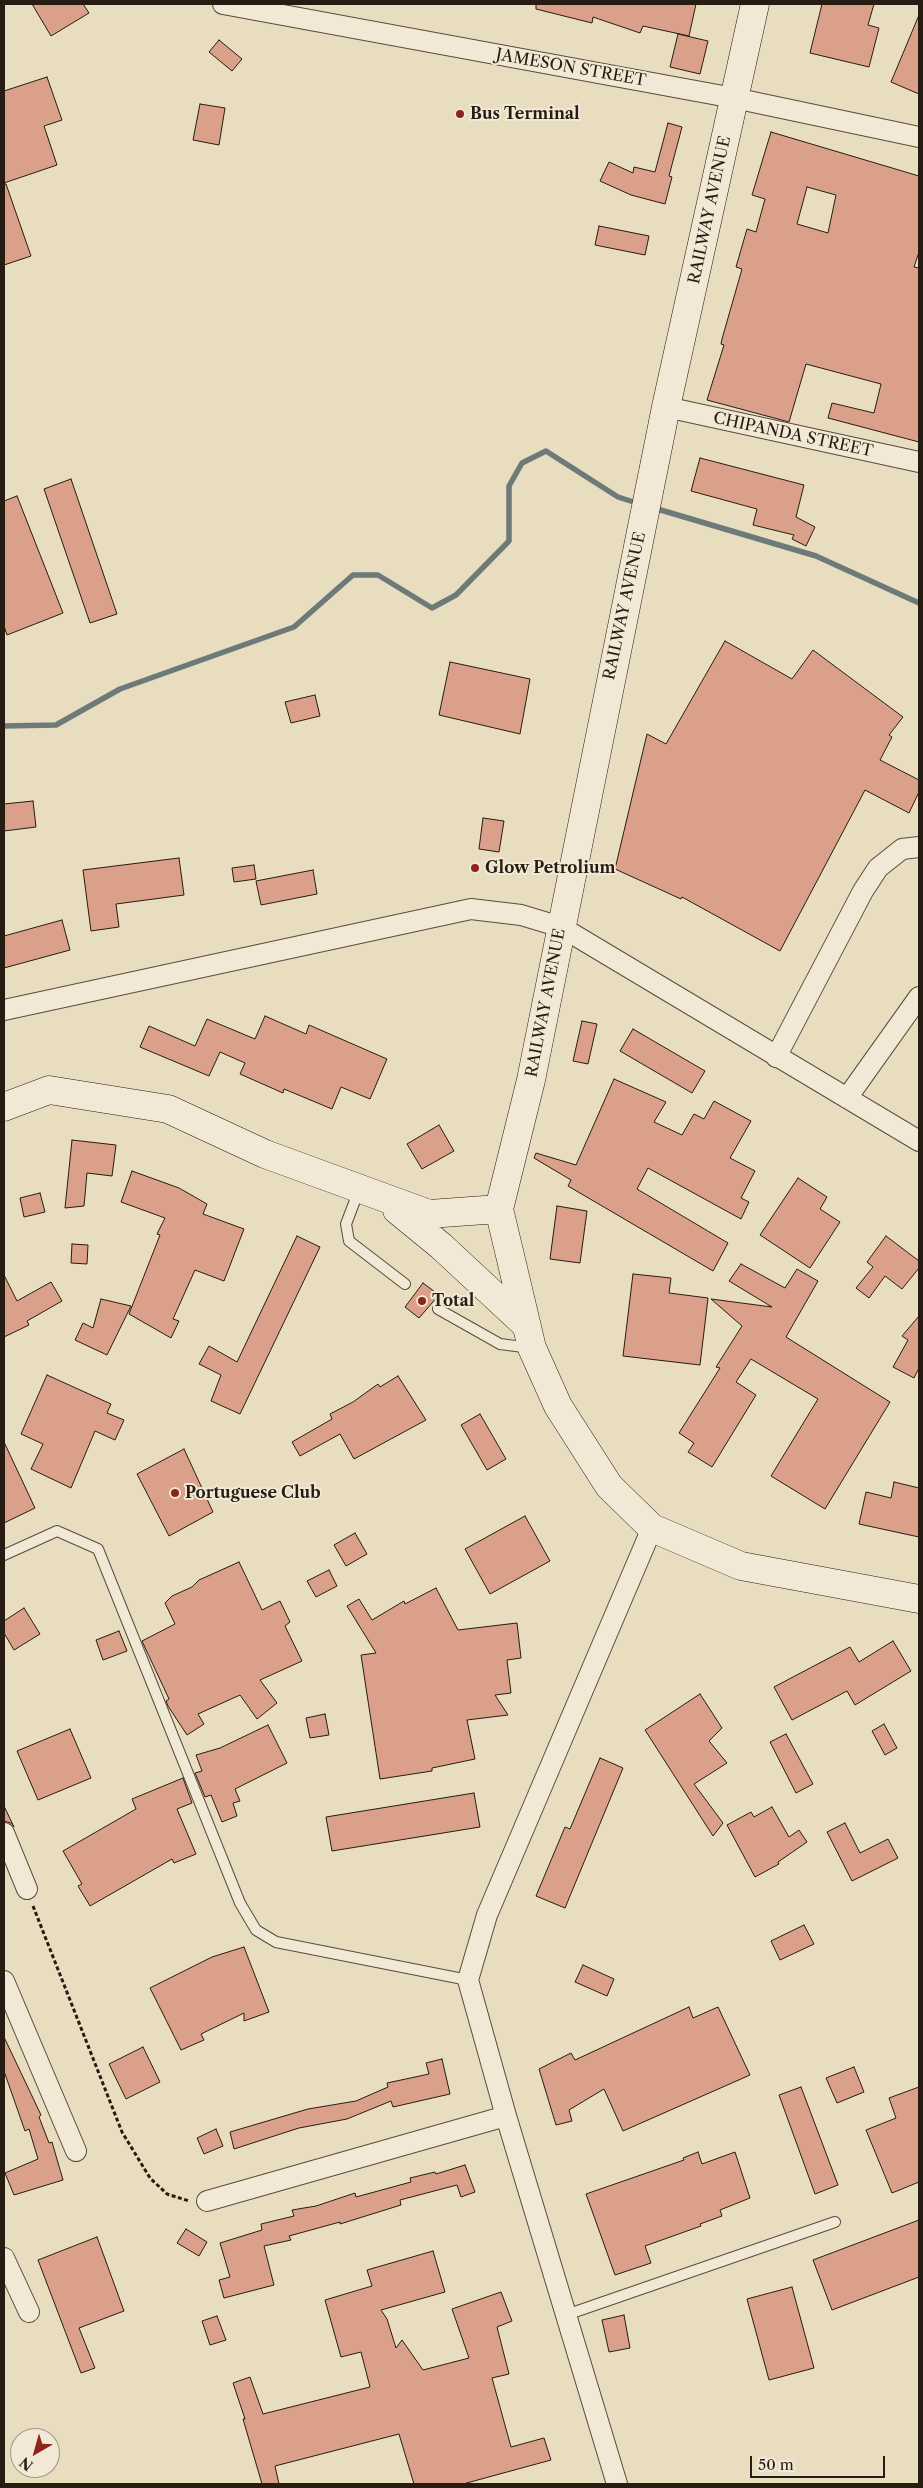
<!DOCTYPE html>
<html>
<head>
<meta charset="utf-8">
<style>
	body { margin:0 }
	#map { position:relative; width:923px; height:2488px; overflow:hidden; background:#e9ddc0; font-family:"Libre Caslon Text",serif }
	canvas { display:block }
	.frame { position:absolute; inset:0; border:5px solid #261c11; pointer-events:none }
	.north { position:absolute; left:10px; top:2428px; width:50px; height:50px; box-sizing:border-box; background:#f1e9d6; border:1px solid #a09787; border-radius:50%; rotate:218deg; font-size:14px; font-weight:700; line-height:20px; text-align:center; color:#261c11 }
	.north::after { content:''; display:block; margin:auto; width:18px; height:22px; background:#8f2418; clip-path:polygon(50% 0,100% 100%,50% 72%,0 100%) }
	.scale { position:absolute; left:750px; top:2456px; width:135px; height:22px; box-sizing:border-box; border:2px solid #261c11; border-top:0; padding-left:6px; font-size:15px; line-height:18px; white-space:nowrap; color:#261c11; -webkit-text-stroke:4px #f1e9d6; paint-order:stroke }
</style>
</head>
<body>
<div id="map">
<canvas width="923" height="2488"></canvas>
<div class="frame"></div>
<div class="north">N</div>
<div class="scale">50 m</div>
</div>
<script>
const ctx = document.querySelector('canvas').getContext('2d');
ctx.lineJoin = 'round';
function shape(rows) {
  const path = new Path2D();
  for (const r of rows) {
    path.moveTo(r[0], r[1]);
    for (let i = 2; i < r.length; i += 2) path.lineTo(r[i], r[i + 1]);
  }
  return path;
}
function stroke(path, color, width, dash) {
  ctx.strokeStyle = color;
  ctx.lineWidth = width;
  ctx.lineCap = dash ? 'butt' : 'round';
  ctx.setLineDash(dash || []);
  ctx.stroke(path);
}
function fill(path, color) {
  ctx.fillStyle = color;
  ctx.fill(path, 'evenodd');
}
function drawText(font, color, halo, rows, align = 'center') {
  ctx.font = font + ' "Libre Caslon Text",serif';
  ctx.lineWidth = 4;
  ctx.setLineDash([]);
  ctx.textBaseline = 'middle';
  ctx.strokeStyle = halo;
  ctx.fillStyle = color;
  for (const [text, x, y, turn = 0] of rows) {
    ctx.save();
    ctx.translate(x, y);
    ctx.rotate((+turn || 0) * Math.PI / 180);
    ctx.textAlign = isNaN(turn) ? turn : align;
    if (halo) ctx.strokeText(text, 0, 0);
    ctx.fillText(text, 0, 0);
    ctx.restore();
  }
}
const stream = shape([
	[654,508,816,556,919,603],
	[4,726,56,725,120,689,294,627,353,575,378,575,432,608,456,595,509,541,509,486,522,463,546,451,618,497,640,504]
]);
const building = shape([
	[32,4,83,4,89,13,51,36,32,4],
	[536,4,696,4,689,36,643,26,640,33,593,17,592,23,536,9,536,4],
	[822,4,874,4,868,25,879,28,869,67,810,53,822,4],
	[919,15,919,94,891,82,919,15],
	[678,34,708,41,700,74,670,67,678,34],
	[219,40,242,59,232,71,209,52,219,40],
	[47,77,62,120,44,126,57,165,4,183,4,91,47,77],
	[200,104,225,108,219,145,193,140,200,104],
	[668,123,682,127,669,176,672,177,665,204,631,195,600,181,609,162,633,173,634,167,655,172,668,123],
	[771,132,919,176,919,252,914,267,919,268,919,442,828,418,832,403,874,413,881,384,806,364,789,422,707,400,724,345,721,344,722,339,742,269,736,267,747,229,756,232,765,199,752,195,771,132],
	[807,187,836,195,828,233,797,224,807,187],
	[4,184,6,184,31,256,4,265,4,184],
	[599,226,649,236,645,255,595,245,599,226],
	[700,458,804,485,796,517,815,527,806,546,792,539,794,535,753,525,757,509,691,491,700,458],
	[71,479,117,614,90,623,44,489,71,479],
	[17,496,63,613,7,635,4,626,4,501,17,496],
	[725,641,792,679,813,650,903,717,889,735,892,737,880,760,919,780,919,792,909,813,865,790,780,951,682,897,681,899,615,869,647,734,666,744,725,641],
	[450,662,530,679,520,734,439,715,450,662],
	[315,695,320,716,291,723,285,702,315,695],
	[33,801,36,827,4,831,4,804,33,801],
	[483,818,504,821,499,852,479,849,483,818],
	[179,858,184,895,116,904,119,927,91,931,83,870,179,858],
	[254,865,256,879,234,882,232,868,254,865],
	[313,870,317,894,261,905,256,881,313,870],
	[62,920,70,950,4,968,4,936,62,920],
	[265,1016,306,1034,309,1025,387,1059,370,1099,341,1087,332,1109,284,1089,283,1093,240,1074,245,1063,220,1052,209,1076,140,1047,149,1026,195,1046,207,1019,255,1039,265,1016],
	[582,1021,597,1024,588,1064,573,1061,582,1021],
	[633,1029,705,1071,692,1093,620,1051,633,1029],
	[614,1079,666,1102,654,1122,682,1135,694,1114,704,1119,714,1101,751,1121,730,1158,755,1171,741,1198,749,1202,741,1219,648,1168,637,1189,728,1243,713,1271,568,1186,571,1180,534,1158,536,1153,576,1165,614,1079],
	[439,1125,454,1151,422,1169,407,1144,439,1125],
	[72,1140,116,1145,112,1176,87,1173,84,1206,65,1208,72,1140],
	[132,1171,179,1188,207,1204,203,1214,244,1229,224,1281,195,1270,173,1319,179,1321,171,1338,129,1314,160,1235,157,1234,165,1218,121,1202,132,1171],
	[798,1178,827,1197,820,1209,840,1222,810,1268,760,1235,798,1178],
	[40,1193,45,1212,24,1217,20,1198,40,1193],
	[557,1206,587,1211,580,1263,550,1259,557,1206],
	[297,1236,320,1247,240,1414,211,1401,221,1375,199,1364,209,1346,237,1362,297,1236],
	[886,1236,919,1261,919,1268,902,1289,885,1276,869,1298,856,1288,873,1267,867,1262,886,1236],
	[72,1244,88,1245,87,1264,71,1263,72,1244],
	[741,1264,785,1288,797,1269,818,1281,786,1337,890,1402,825,1509,771,1476,818,1399,751,1359,736,1382,756,1395,712,1467,688,1452,694,1443,679,1433,720,1368,716,1367,742,1326,711,1299,772,1307,729,1281,741,1264],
	[633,1274,671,1278,669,1293,708,1298,700,1365,623,1356,633,1274],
	[4,1275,17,1301,51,1282,62,1301,27,1321,29,1325,4,1337,4,1275],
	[423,1283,439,1295,419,1318,405,1307,423,1283],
	[101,1299,131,1306,107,1355,75,1340,83,1323,93,1328,101,1299],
	[919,1316,919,1368,914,1378,893,1367,908,1340,902,1336,919,1316],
	[47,1375,111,1404,107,1413,124,1420,115,1440,95,1431,71,1488,31,1469,43,1444,21,1434,47,1375],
	[398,1376,426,1420,354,1459,340,1434,300,1456,292,1442,332,1419,330,1414,353,1402,378,1384,380,1387,398,1376],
	[480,1414,506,1459,487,1470,461,1425,480,1414],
	[4,1442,35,1508,4,1523,4,1442],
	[184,1449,213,1512,169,1536,137,1474,184,1449],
	[894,1482,919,1488,919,1537,859,1524,866,1492,891,1498,894,1482],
	[525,1516,550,1561,490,1594,465,1549,525,1516],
	[355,1533,367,1554,346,1566,334,1545,355,1533],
	[239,1562,262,1610,280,1601,290,1622,285,1626,302,1661,260,1680,277,1703,257,1719,240,1695,198,1714,204,1724,187,1735,168,1706,166,1701,169,1699,142,1641,175,1624,165,1603,172,1596,192,1587,199,1580,239,1562],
	[329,1570,337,1586,316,1597,307,1581,329,1570],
	[436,1588,458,1630,517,1623,521,1658,507,1660,511,1693,495,1695,508,1715,467,1720,475,1759,432,1768,432,1771,380,1779,361,1655,376,1653,347,1606,359,1599,372,1620,404,1601,405,1604,436,1588],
	[24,1608,40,1634,14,1650,4,1633,4,1621,24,1608],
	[119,1631,127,1651,103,1660,96,1640,119,1631],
	[893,1641,911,1671,855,1705,847,1691,792,1720,774,1687,850,1647,859,1662,893,1641],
	[700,1694,722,1728,709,1741,727,1763,694,1784,723,1823,713,1836,645,1730,700,1694],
	[325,1714,329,1735,310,1738,306,1718,325,1714],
	[884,1724,897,1748,885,1755,872,1731,884,1724],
	[268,1725,287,1763,235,1789,240,1801,233,1803,237,1816,222,1822,211,1795,205,1797,195,1773,202,1771,196,1755,220,1748,268,1725],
	[70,1729,91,1778,38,1800,17,1751,70,1729],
	[786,1734,813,1784,796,1793,770,1742,786,1734],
	[600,1758,623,1768,565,1908,536,1896,565,1827,570,1829,600,1758],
	[183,1778,192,1803,177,1809,196,1854,174,1863,172,1859,90,1906,78,1886,82,1884,63,1851,136,1809,132,1799,183,1778],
	[474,1793,480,1827,332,1851,326,1817,474,1793],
	[4,1806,14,1827,11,1823,4,1821,4,1806],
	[772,1807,789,1837,799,1830,807,1842,778,1862,779,1864,755,1877,727,1825,751,1812,754,1817,772,1807],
	[845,1823,860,1853,888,1839,898,1858,852,1881,827,1832,845,1823],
	[804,1925,814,1944,780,1960,771,1941,804,1925],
	[244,1947,269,2012,244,2021,244,2013,201,2034,204,2040,181,2050,150,1988,212,1957,244,1947],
	[583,1965,614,1979,607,1996,575,1982,583,1965],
	[689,2007,693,2018,718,2007,750,2075,623,2131,604,2089,569,2110,572,2121,556,2125,539,2069,571,2053,575,2060,689,2007],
	[4,2037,41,2115,39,2117,49,2143,52,2142,63,2180,14,2195,5,2173,38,2159,29,2129,25,2131,4,2071,4,2037],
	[143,2047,160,2082,126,2099,109,2064,143,2047],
	[442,2059,450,2094,393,2107,391,2101,347,2119,299,2128,234,2149,230,2132,308,2109,356,2101,388,2087,387,2083,429,2074,426,2063,442,2059],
	[854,2067,864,2092,837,2103,826,2078,854,2067],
	[801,2087,838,2185,815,2194,779,2095,801,2087],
	[919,2087,919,2182,892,2193,866,2130,896,2118,889,2098,919,2087],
	[216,2129,223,2146,204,2154,197,2138,216,2129],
	[698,2152,702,2164,735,2152,750,2198,720,2210,722,2216,700,2224,701,2226,645,2246,651,2263,615,2275,586,2194,684,2160,683,2158,698,2152],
	[465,2165,475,2192,461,2197,457,2185,400,2200,401,2205,340,2224,340,2222,289,2236,291,2240,264,2246,274,2285,224,2298,219,2280,230,2277,220,2243,262,2230,261,2224,294,2216,292,2210,316,2206,355,2193,356,2197,411,2182,410,2178,435,2172,436,2174,465,2165],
	[919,2220,919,2277,832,2310,813,2260,919,2220],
	[186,2229,207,2242,199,2256,177,2243,186,2229],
	[97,2237,124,2311,79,2328,95,2368,81,2373,38,2260,97,2237],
	[433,2251,445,2292,381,2310,387,2319,396,2348,402,2340,423,2370,469,2358,452,2309,501,2292,512,2321,497,2327,509,2374,492,2378,511,2447,544,2438,551,2460,463,2484,414,2484,399,2434,275,2466,279,2484,262,2484,243,2419,245,2419,233,2383,250,2377,263,2414,370,2387,361,2352,341,2357,325,2300,372,2286,367,2270,433,2251],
	[792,2287,814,2368,769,2380,747,2299,792,2287],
	[624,2315,630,2348,609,2352,602,2320,624,2315],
	[217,2316,226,2340,210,2345,202,2321,217,2316]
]);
const path = shape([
	[33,1906,122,2132,150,2178,167,2194,189,2201]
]);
const lane = shape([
	[359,1190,346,1224,349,1241,405,1284],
	[438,1309,500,1344,531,1348],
	[4,1555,57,1531,98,1549,240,1903,256,1930,276,1942,468,1980],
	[566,2315,835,2222]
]);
const street = shape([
	[223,4,734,98,919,137],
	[666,407,919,462],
	[4,1010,471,909,521,915,561,927,919,1141],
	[776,1057,863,891,878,868,902,849,919,847],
	[847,1098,919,997],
	[4,1833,27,1889],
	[4,1981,76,2151],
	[207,2201,506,2116],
	[4,2258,29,2312],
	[617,2484,506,2116,468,1980,487,1915,652,1528]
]);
const secondary = shape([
	[755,4,666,407,531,1080,499,1209,532,1348,558,1406,609,1486,652,1528,741,1566,919,1599],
	[4,1107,49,1090,168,1109,265,1154,429,1214,499,1209],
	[397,1210,441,1246,526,1325]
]);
const markers = [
	[460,114,5,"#8f2418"],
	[475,868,5,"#8f2418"],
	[422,1301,5,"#8f2418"],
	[175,1493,5,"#8f2418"]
];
const streetNames = [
	["JAMESON STREET",571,68,10],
	["RAILWAY AVENUE",710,210,-78],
	["CHIPANDA STREET",793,435,12],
	["RAILWAY AVENUE",625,606,-78],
	["RAILWAY AVENUE",546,1003,-79]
];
const poiNames = [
	["Bus Terminal",470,114],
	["Glow Petrolium",485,868],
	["Total",432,1301],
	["Portuguese Club",185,1493]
];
stroke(stream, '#6d7a79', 5.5);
fill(building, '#dba089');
stroke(building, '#261c11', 1);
stroke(lane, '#574c3d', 12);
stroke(street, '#574c3d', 22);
stroke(secondary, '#261c11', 29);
stroke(path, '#261c11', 3, [4, 2.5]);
stroke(lane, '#f1e9d6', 10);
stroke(street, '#f1e9d6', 20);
stroke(secondary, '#f1e9d6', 28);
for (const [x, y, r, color] of markers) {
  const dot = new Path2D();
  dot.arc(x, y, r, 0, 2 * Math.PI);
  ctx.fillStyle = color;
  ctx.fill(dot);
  stroke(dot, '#f1e9d6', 2);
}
drawText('16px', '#261c11', '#f1e9d6', streetNames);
drawText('bold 16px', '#261c11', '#f1e9d6', poiNames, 'left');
</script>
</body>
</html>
